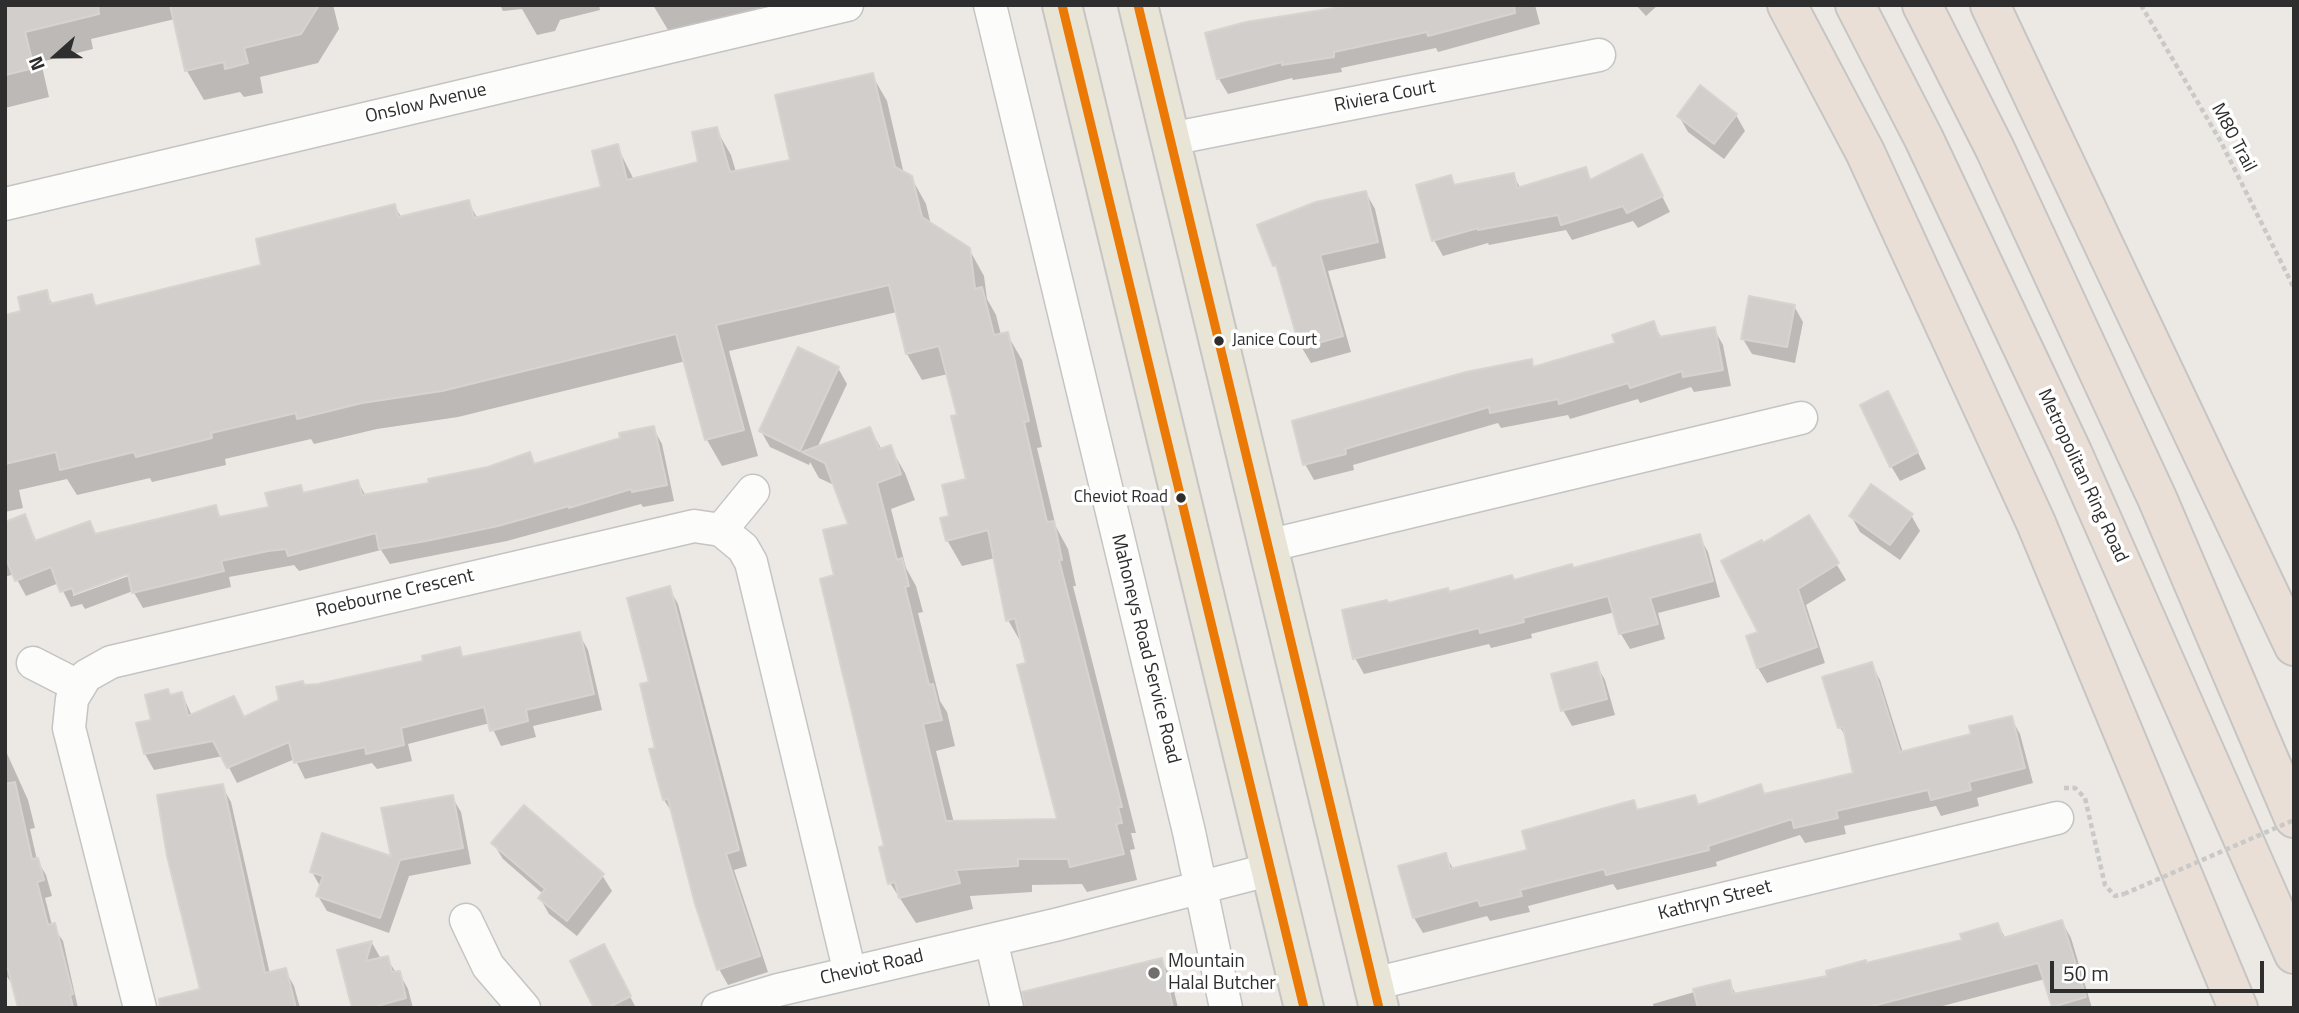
<!DOCTYPE html>
<html>
<head>
<meta charset="utf-8">
<style>
	body { margin:0 }
	#map { position:relative; width:2299px; height:1013px; overflow:hidden; background:#ece8e4; font-family:"Titillium Web",sans-serif }
	canvas { display:block }
	.frame { position:absolute; inset:0; border:7px solid #2e2e2e; pointer-events:none }
	.north { position:absolute; left:21px; top:21px; width:70px; height:70px; -webkit-text-stroke:5px #fff; paint-order:stroke; rotate:249deg; font-size:19px; font-weight:700; line-height:28px; text-align:center; color:#2e2e2e }
	.north::after { content:''; display:block; margin:auto; width:24px; height:32px; background:#2e2e2e; clip-path:polygon(50% 0,100% 100%,50% 72%,0 100%) }
	.scale { position:absolute; left:2050px; top:961px; width:214px; height:32px; box-sizing:border-box; border:4px solid #2e2e2e; border-top:0; padding-left:9px; font-size:21px; line-height:24px; white-space:nowrap; color:#2e2e2e; -webkit-text-stroke:5px #fff; paint-order:stroke }
</style>
</head>
<body>
<div id="map">
<canvas width="2299" height="1013"></canvas>
<div class="frame"></div>
<div class="north">N</div>
<div class="scale">50 m</div>
</div>
<script>
const ctx = document.querySelector('canvas').getContext('2d');
ctx.lineJoin = 'round';
function fill(path, color) {
  ctx.fillStyle = color;
  ctx.fill(path, 'evenodd');
}
function shape(rows) {
  const path = new Path2D();
  for (const r of rows) {
    path.moveTo(r[0], r[1]);
    for (let i = 2; i < r.length; i += 2) path.lineTo(r[i], r[i + 1]);
  }
  return path;
}
function stroke(path, color, width, dash) {
  ctx.strokeStyle = color;
  ctx.lineWidth = width;
  ctx.lineCap = dash ? 'butt' : 'round';
  ctx.setLineDash(dash || []);
  ctx.stroke(path);
}
function drawText(font, color, halo, rows, align = 'center') {
  ctx.font = font + ' "Titillium Web",sans-serif';
  ctx.lineWidth = 7;
  ctx.setLineDash([]);
  ctx.textBaseline = 'middle';
  ctx.strokeStyle = halo;
  ctx.fillStyle = color;
  for (const [text, x, y, turn = 0] of rows) {
    ctx.save();
    ctx.translate(x, y);
    ctx.rotate((+turn || 0) * Math.PI / 180);
    ctx.textAlign = isNaN(turn) ? turn : align;
    if (halo) ctx.strokeText(text, 0, 0);
    ctx.fillText(text, 0, 0);
    ctx.restore();
  }
}
const shadow = shape([
	[5,5,333,5,339,29,318,63,260,77,263,93,244,97,240,92,204,100,187,71,175,19,91,39,93,49,41,62,49,97,5,108],
	[500,5,599,5,600,10,560,20,555,31,537,35,522,9,503,11],
	[653,5,772,5,668,30],
	[1352,5,1535,5,1540,24,1438,52,1436,48,1341,68,1342,72,1293,80,1292,78,1228,94,1219,79,1207,34],
	[1636,5,1658,5,1646,16],
	[872,75,887,101,904,174,911,177,926,204,931,225,969,249,984,276,987,299,996,315,1001,335,1007,334,1022,360,1042,447,1037,448,1056,527,1068,549,1076,586,1073,586,1136,833,1131,833,1135,849,1130,850,1137,880,1087,892,1082,884,1032,885,1032,892,970,896,973,909,916,923,890,883,881,848,886,847,837,577,850,525,836,486,819,478,810,462,809,465,770,447,761,431,838,368,847,384,817,448,870,429,882,450,890,447,905,473,915,500,891,509,906,568,916,586,923,612,918,613,940,701,947,712,955,746,936,751,954,823,1059,821,1028,664,1023,646,1008,620,995,558,962,566,947,540,951,517,968,480,959,416,948,374,922,380,907,354,897,312,729,351,758,456,722,466,707,440,686,361,458,417,377,429,314,444,311,439,225,459,226,465,152,482,150,478,77,495,67,479,19,490,23,508,5,512,5,317,23,312,46,292,53,305,91,296,97,307,263,266,394,206,402,218,468,202,478,219,603,189,617,146,634,180,700,163,716,129,731,155,736,172,792,161],
	[1736,115,1745,131,1724,159,1688,132,1679,116],
	[1585,169,1592,181,1650,172,1670,212,1638,228,1633,221,1572,240,1566,230,1489,245,1488,243,1443,256,1434,240,1450,177,1455,186,1513,175,1521,189],
	[1366,193,1375,209,1386,258,1328,271,1351,352,1311,363,1302,348,1281,276,1275,265],
	[1794,306,1803,322,1795,363,1752,354,1743,339],
	[1653,324,1662,338,1714,329,1723,345,1731,386,1694,392,1691,387,1640,403,1638,399,1570,419,1568,415,1501,428,1498,423,1353,465,1354,470,1314,480,1305,464,1531,361,1535,368,1617,344],
	[1897,409,1926,469,1900,481,1891,466],
	[653,428,662,444,674,501,643,507,641,504,507,541,390,564,381,550,299,571,294,565,229,577,231,587,143,608,133,591,85,609,82,604,71,607,59,583,26,596,14,574,5,577,5,523,24,516,37,542,89,523,97,536,215,507,222,519,271,508,300,487,305,495,358,482,366,496,431,484,529,455,536,466],
	[135,570,137,573,73,596,73,592],
	[1911,515,1920,531,1900,560,1860,532,1851,516],
	[1808,517,1846,580,1806,605,1825,663,1767,683,1758,668,1763,545],
	[1699,536,1708,552,1720,597,1658,613,1665,639,1630,649,1621,634,1615,612,1531,634,1532,638,1491,648,1489,644,1364,674,1355,658,1388,605,1573,570],
	[669,588,678,604,747,866,734,870,768,972,728,985,719,969,674,815,664,800,657,749,651,683],
	[579,634,588,650,602,710,533,726,536,737,501,746,490,723,408,744,412,761,377,769,372,763,305,779,295,759,237,783,223,756,154,770,145,754,153,721,171,697,182,694,192,716,245,719,304,687,425,662,459,649,464,658],
	[1596,664,1605,680,1615,715,1572,726,1563,710],
	[1871,664,1880,680,1903,753,1973,735,2011,718,2020,734,2033,783,1977,798,1979,806,1941,816,1936,806,1844,826,1846,834,1805,843,1800,835,1716,862,1717,866,1617,890,1613,884,1528,906,1530,912,1490,921,1487,916,1423,933,1414,918,1445,855,1454,870,1529,851,1633,802,1638,811,1694,797,1700,806,1760,787,1765,796,1855,774,1848,741,1840,727],
	[5,749,28,800,35,828,30,829,37,860,46,875,52,896,45,898,52,925,63,941,78,1008,20,1008,14,986,5,974],
	[222,786,231,802,270,974,285,970,294,986,300,1008,200,1008],
	[452,797,461,812,471,864,409,876,389,933,327,911,318,896,321,888,312,872,393,859],
	[493,843,602,875,612,891,577,936,549,914,540,898,543,894,503,859],
	[2062,922,2071,938,2092,1008,2054,1008,2045,979,1935,1008,1654,1008,1653,1004,1729,982,1737,996,1829,977,1964,941,1998,925,2006,939],
	[372,943,381,959,387,958,396,973,399,973,408,989,413,1008,354,1008,339,952],
	[1161,960,1170,975,1178,1008,1026,1008],
	[612,962,636,1008,596,1008]
]);
const building = shape([
	[5,5,98,5,99,14,25,32,34,68,5,75,5,5],
	[170,5,319,5,301,34,244,48,248,63,225,69,224,62,185,71,170,5],
	[1353,5,1514,5,1515,13,1428,36,1427,32,1334,52,1334,57,1282,65,1282,62,1217,79,1205,33,1246,22,1353,5],
	[873,73,895,167,912,176,922,217,970,248,975,289,982,287,994,335,1008,332,1029,421,1024,422,1047,522,1054,521,1062,560,1059,560,1122,807,1118,807,1122,823,1116,824,1124,854,1070,867,1068,859,1018,859,1018,866,956,870,960,883,899,898,895,882,888,884,879,847,884,846,820,579,834,575,823,530,848,524,825,463,802,452,870,427,879,449,891,445,901,474,877,483,897,560,902,558,909,586,905,587,929,685,933,684,942,720,923,724,946,821,1057,819,1017,665,1026,663,1015,618,1006,621,988,530,946,541,940,518,949,516,942,485,966,479,951,416,957,415,939,346,906,354,889,285,716,325,744,430,705,440,676,334,442,391,362,403,297,419,296,413,211,433,212,438,136,457,134,452,60,470,56,452,5,464,5,315,21,311,18,297,47,290,50,304,92,294,95,306,261,265,256,239,395,204,398,217,469,200,474,218,601,187,592,151,618,144,627,180,698,162,692,132,717,127,730,172,790,160,775,95,873,73],
	[1700,85,1737,114,1714,144,1677,116,1700,85],
	[1642,154,1663,196,1627,213,1623,206,1561,225,1558,215,1478,230,1478,228,1432,241,1416,185,1451,175,1454,185,1514,173,1517,188,1586,167,1590,180,1642,154],
	[1366,191,1378,242,1320,255,1343,336,1300,348,1276,265,1273,266,1257,225,1316,202,1366,191],
	[1749,296,1795,305,1787,347,1741,339,1749,296],
	[1654,321,1659,337,1715,327,1723,370,1683,377,1682,371,1630,388,1628,383,1559,404,1558,399,1490,413,1489,407,1345,449,1346,454,1303,465,1292,421,1466,372,1532,359,1533,367,1615,343,1612,335,1654,321],
	[798,347,839,367,800,451,759,431,798,347],
	[1888,391,1918,452,1890,467,1860,405,1888,391],
	[654,426,667,485,632,492,631,489,569,508,569,506,498,526,426,541,379,549,376,533,288,556,286,549,268,551,221,561,224,571,132,593,128,574,74,594,72,588,60,592,51,567,15,581,5,556,5,522,25,514,35,541,90,521,95,534,216,505,219,517,269,507,265,493,301,485,303,493,358,480,362,495,429,483,428,479,488,467,530,452,534,464,620,438,619,433,654,426],
	[1871,484,1913,514,1890,545,1849,516,1871,484],
	[1809,515,1839,563,1798,589,1817,647,1757,668,1746,636,1758,632,1721,561,1762,540,1763,543,1809,515],
	[1700,534,1713,581,1650,598,1658,624,1619,634,1608,596,1523,618,1524,622,1480,633,1479,628,1353,659,1342,610,1387,600,1388,603,1448,588,1449,592,1512,575,1514,580,1572,564,1573,568,1700,534],
	[670,586,739,850,726,854,760,956,717,970,695,904,668,799,663,800,649,749,655,748,640,684,649,682,627,598,670,586],
	[580,632,594,694,526,710,528,721,490,731,484,707,401,728,404,745,366,754,365,747,294,763,289,742,227,768,213,741,144,754,136,723,151,720,145,695,168,689,170,695,182,692,188,716,234,696,244,717,279,700,276,687,303,681,304,685,318,684,423,661,422,656,460,647,462,657,580,632],
	[1597,662,1607,699,1561,711,1551,674,1597,662],
	[1872,662,1900,752,1971,734,1969,726,2012,716,2025,768,1969,782,1971,790,1931,800,1928,790,1836,811,1838,818,1794,828,1792,819,1708,846,1709,850,1606,875,1604,869,1520,890,1522,896,1480,906,1478,900,1413,918,1398,866,1446,853,1450,869,1527,850,1522,831,1634,800,1637,810,1695,795,1698,805,1761,784,1764,794,1853,773,1843,727,1838,728,1822,677,1872,662],
	[15,782,32,859,38,858,44,880,37,882,48,925,55,923,73,994,70,995,73,1008,18,1008,8,969,5,970,5,784,15,782],
	[223,784,265,973,286,968,296,1008,160,1008,159,999,200,989,167,856,157,795,223,784],
	[453,795,463,848,400,860,380,918,316,896,323,876,310,872,322,833,391,856,381,808,453,795],
	[524,805,604,874,567,921,538,898,545,889,491,843,524,805],
	[2062,920,2086,997,2052,1007,2038,963,1865,1008,1698,1008,1693,989,1730,980,1733,994,1827,976,1826,971,1866,960,1866,963,1962,940,1960,934,1998,923,2003,938,2062,920],
	[372,941,366,961,388,956,392,972,400,971,406,998,370,1008,352,1008,337,950,372,941],
	[604,944,631,996,607,1008,594,1008,570,961,604,944],
	[1162,958,1173,1008,1025,1008,1022,992,1162,958]
]);
const path = shape([
	[2141,5,2221,142,2294,288],
	[2064,788,2075,788,2085,798,2105,885,2115,896,2124,894]
]);
const minor = shape([
	[990,5,1189,832,1226,1008],
	[1170,139,1599,55],
	[5,204,847,5],
	[721,530,753,491],
	[1267,546,1801,418],
	[33,663,78,686],
	[466,920,488,966,524,1008],
	[991,940,1007,1008],
	[1373,984,2057,818],
	[140,1008,69,728,72,699,86,676,111,662,694,526,721,530,743,548,751,562,850,973],
	[718,1008,778,990,1059,924,1272,869]
]);
const major = shape([
	[1062,5,1304,1008],
	[1138,5,1379,1008]
]);
const highway = shape([
	[1787,5,1865,152,2036,523,2238,1008],
	[1855,5,1924,139,2072,452,2294,954],
	[1922,5,1995,149,2157,498,2294,818],
	[1990,5,2294,646]
]);
const pathBridge = shape([
	[2124,894,2294,820]
]);
const bus1 = shape([
	[1062,5,1304,1008],
	[1138,5,1379,1008]
]);
const markers = [
	[1219,341,6,"#2e2e2e"],
	[1181,498,6,"#2e2e2e"],
	[1154,973,7,"#706f6e"]
];
const busNames = [
	["Janice Court",1232,341],
	["Cheviot Road",1168,498,"right"]
];
const streetNames = [
	["Riviera Court",1385,97,-11],
	["Onslow Avenue",426,104,-13],
	["M80 Trail",2233,138,62],
	["Metropolitan Ring Road",2082,476,65],
	["Roebourne Crescent",395,594,-13],
	["Mahoneys Road Service Road",1145,649,76],
	["Kathryn Street",1715,901,-14],
	["Cheviot Road",872,968,-13]
];
const poiNames = [
	["Mountain",1168,962],
	["Halal Butcher",1168,984]
];
fill(shadow, '#0003');
fill(building, '#d1cecb');
stroke(building, '#d7d4d0', 2);
stroke(minor, '#c5c4c5', 35);
stroke(major, '#c6c5c4', 42);
stroke(highway, '#c6c5c4', 42);
stroke(path, '#c9c9c8', 4.5, [5, 3.5]);
stroke(minor, '#fcfcfb', 32);
stroke(major, '#e8e4d6', 38);
stroke(highway, '#eadfd6', 38);
stroke(pathBridge, '#c9c9c8', 4.5, [5, 3.5]);
stroke(bus1, '#ea7a05', 9);
for (const [x, y, r, color] of markers) {
  const dot = new Path2D();
  dot.arc(x, y, r, 0, 2 * Math.PI);
  ctx.fillStyle = color;
  ctx.fill(dot);
  stroke(dot, '#fff', 2.5);
}
drawText('17px', '#2e2e2e', '#fff', busNames, 'left');
drawText('19px', '#2e2e2e', '#fff', streetNames);
drawText('19px', '#2e2e2e', '#fff', poiNames, 'left');
</script>
</body>
</html>
